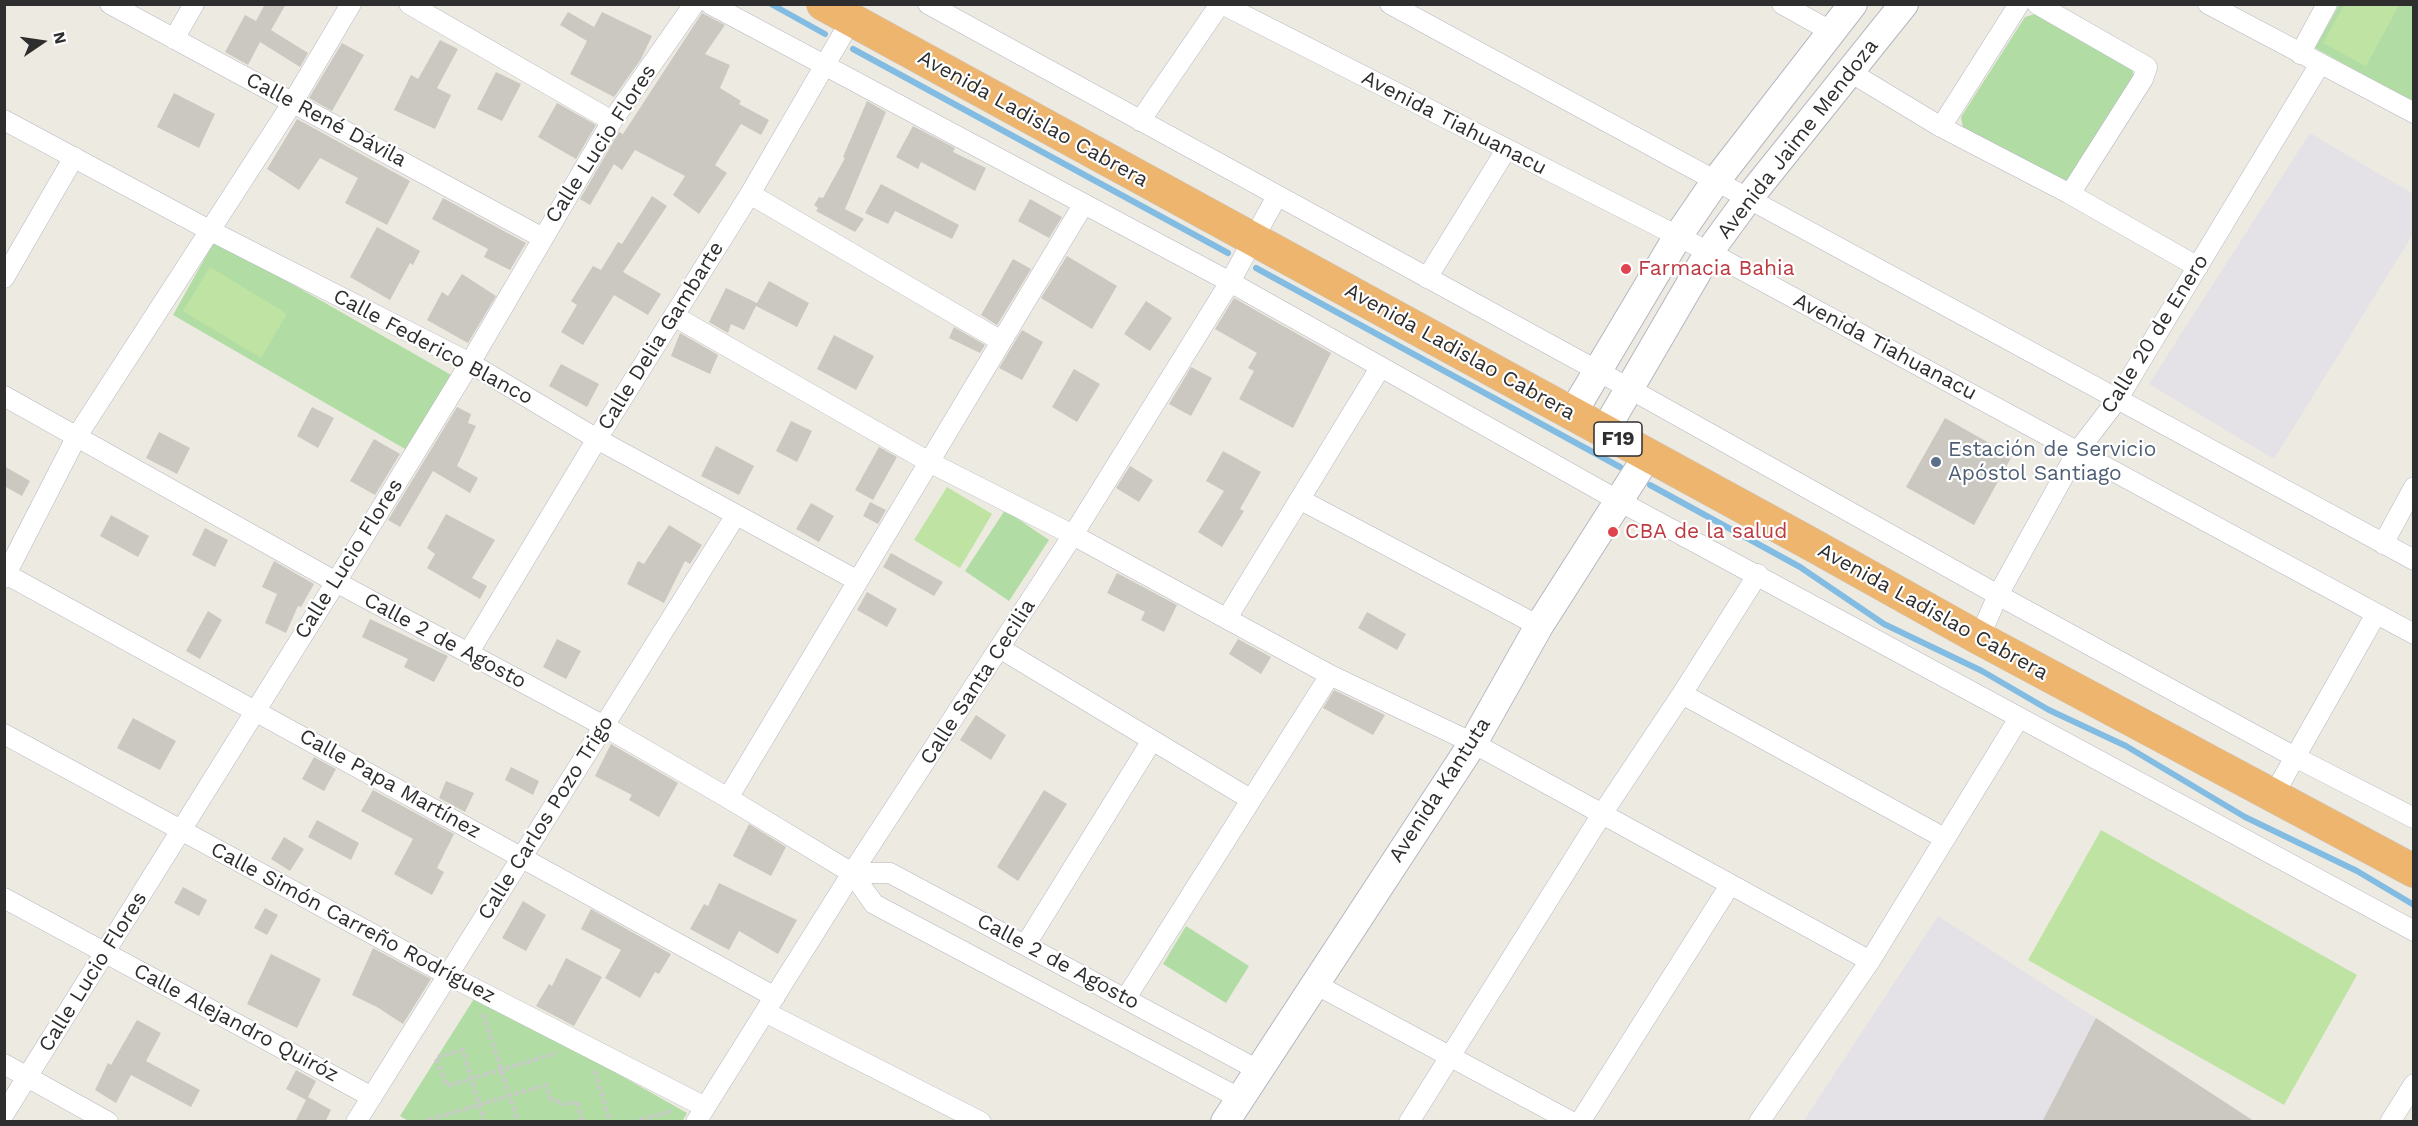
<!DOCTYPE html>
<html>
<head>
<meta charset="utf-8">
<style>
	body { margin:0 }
	#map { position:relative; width:2418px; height:1126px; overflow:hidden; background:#edeae2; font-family:"Work Sans",sans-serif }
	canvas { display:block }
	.frame { position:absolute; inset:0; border:6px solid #2e2e2e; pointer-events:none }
	.north { position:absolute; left:12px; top:12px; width:60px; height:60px; -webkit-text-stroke:4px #fff; paint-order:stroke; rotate:77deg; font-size:16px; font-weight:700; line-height:24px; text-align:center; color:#2e2e2e }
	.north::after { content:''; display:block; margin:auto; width:21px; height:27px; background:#2e2e2e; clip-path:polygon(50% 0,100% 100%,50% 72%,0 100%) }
</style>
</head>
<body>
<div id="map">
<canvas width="2418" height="1126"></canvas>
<div class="frame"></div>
<div class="north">N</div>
</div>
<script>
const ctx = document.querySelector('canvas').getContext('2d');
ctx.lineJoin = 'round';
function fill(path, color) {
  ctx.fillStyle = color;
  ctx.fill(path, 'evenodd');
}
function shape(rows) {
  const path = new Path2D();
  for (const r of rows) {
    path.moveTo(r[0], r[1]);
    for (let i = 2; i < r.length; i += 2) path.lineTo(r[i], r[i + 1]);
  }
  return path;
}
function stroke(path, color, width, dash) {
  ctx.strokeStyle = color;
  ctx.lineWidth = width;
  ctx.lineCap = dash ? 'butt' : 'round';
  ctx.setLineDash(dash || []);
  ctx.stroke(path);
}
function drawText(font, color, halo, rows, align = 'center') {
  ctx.font = font + ' "Work Sans",sans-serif';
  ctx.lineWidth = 4.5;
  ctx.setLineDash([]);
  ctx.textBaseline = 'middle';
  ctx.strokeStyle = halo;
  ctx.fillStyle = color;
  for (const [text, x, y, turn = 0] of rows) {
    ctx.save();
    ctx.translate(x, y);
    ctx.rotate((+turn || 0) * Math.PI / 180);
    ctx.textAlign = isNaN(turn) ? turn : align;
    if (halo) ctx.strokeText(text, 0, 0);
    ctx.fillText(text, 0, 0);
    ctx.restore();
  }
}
const industrial = shape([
	[2310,133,2413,194,2413,234,2274,459,2149,384],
	[1938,916,2255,1121,1803,1122]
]);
const green = shape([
	[2339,5,2413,5,2413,102,2315,48],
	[2035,14,2131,65,2134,78,2071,179,2063,182,1963,128,1961,117,2025,17],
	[215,240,453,376,412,453,173,315],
	[1005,510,1049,540,1009,601,965,571],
	[1186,926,1249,966,1226,1003,1163,964],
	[477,994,687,1113,682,1122,410,1122,400,1116]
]);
const pitch = shape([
	[2394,4,2398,7,2366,66,2323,43,2344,5],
	[210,267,287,314,261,358,183,311],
	[947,487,992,514,960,568,914,540],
	[2101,830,2357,975,2284,1105,2028,960]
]);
const stream = shape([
	[771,4,825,34],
	[853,49,1228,253],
	[1256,268,1620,467],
	[1650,485,1800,567,1884,624,1982,671,2049,710,2126,746,2245,817,2357,871,2414,905]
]);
const building = shape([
	[265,4,286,4,271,30,308,53,300,67,260,42,248,65,225,52,245,15,256,21],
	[568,12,594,27,602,12,652,36,641,59,614,97,570,74,587,41,560,25],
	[702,13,725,25,705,54,730,65,720,88,741,101,739,104,769,120,761,135,741,124,715,165,727,173,699,214,673,195,685,176,635,150,622,170,614,164,590,205,580,199,619,132,623,134],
	[440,40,458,49,437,88,451,95,435,129,394,110,411,75,418,79],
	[342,43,364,55,332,111,309,98],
	[496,72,521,84,502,121,477,109],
	[174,93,215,114,199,148,157,127],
	[867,101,886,112,845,209,864,219,855,232,816,211,818,208,814,205,819,197,823,198,845,158,843,157],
	[557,103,596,125,576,159,538,137],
	[297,119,410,181,387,225,345,203,358,178,320,158,299,190,267,169],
	[913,126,955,148,953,152,986,168,975,191,921,162,918,169,896,157],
	[881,184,959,225,952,239,895,211,888,224,865,213],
	[652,196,667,206,623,272,661,294,648,315,614,295,583,345,561,332,577,305,571,301,593,266,601,270,618,242,622,244],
	[443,198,526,243,510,270,484,257,488,249,432,219],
	[1030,199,1062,217,1049,238,1018,221],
	[377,227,420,251,413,265,410,263,390,300,350,277],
	[1067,256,1117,286,1092,329,1041,298],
	[1013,259,1031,269,997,325,981,315],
	[462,274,496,296,468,343,427,320,442,292,448,296],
	[769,281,809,303,797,327,756,306,744,330,731,324,728,333,709,322,726,288,757,303],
	[1234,298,1331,353,1293,428,1239,399,1254,371,1248,368,1257,353,1215,329],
	[1146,301,1172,318,1150,351,1124,334],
	[954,327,985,345,980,353,949,338],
	[1022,330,1043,342,1022,380,999,368],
	[680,333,718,355,710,374,671,356],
	[834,335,874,356,856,390,817,369],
	[561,364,599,384,587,407,549,386],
	[1191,367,1212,378,1191,416,1169,404],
	[1074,369,1100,384,1077,422,1052,407],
	[312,407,334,418,318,448,297,436],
	[457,407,471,414,468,423,476,426,457,466,478,478,470,493,433,471,400,527,388,520],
	[1945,418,2012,456,1974,525,1906,487],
	[791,421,812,431,797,462,776,451],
	[159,432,190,448,177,474,146,458],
	[374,439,400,454,375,495,350,481],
	[716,446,754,466,739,495,701,476],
	[879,447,897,457,873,500,855,490],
	[1223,451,1261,472,1240,509,1244,511,1222,547,1198,532,1224,491,1206,481],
	[4,466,30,481,22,496,4,486],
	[1130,466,1153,480,1139,502,1116,488],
	[870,502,886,510,878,524,863,516],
	[811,503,834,516,819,542,796,529],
	[446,514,495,540,472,578,487,586,480,599,427,568,435,554,427,548],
	[111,515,149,536,138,557,100,536],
	[669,525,702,545,690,564,685,561,664,603,627,584,638,561,644,564],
	[205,528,228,540,215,567,192,555],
	[891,553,943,582,934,596,883,567],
	[274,561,314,584,301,607,298,606,286,633,265,623,277,594,262,587],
	[1117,573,1177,605,1164,632,1141,620,1145,612,1107,593],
	[867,592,897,609,887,627,857,610],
	[208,611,222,620,200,659,186,651],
	[1367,612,1406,634,1397,650,1358,628],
	[370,619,448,656,434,682,404,667,408,659,362,637],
	[557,639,581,651,566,679,543,667],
	[1238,639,1271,657,1261,674,1229,654],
	[1334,690,1385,715,1373,735,1323,708],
	[976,715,1006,735,991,760,960,740],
	[133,718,176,741,160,770,117,748],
	[611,744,678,783,659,817,629,800,632,795,595,776],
	[314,757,336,769,324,791,302,779],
	[511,767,539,781,533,795,505,780],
	[446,781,474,793,465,812,439,798],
	[373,790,454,834,437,868,444,872,432,895,394,874,413,839,361,811],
	[1044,790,1067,804,1018,881,997,867],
	[317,820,359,843,351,860,308,837],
	[749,824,786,847,771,876,733,856],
	[284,837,304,849,290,871,271,859],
	[719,883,797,920,778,954,739,931,729,950,690,929,704,904,708,906],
	[183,887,207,900,199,916,174,903],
	[523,901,546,915,526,951,502,938],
	[265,908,278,915,267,935,254,928],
	[591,909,671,954,659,974,655,972,640,998,605,978,621,950,581,929],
	[373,948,431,979,403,1024,377,1007,352,995],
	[271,954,321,979,297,1028,247,1004],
	[566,958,602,977,574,1026,536,1006,549,984,552,986],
	[2096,1018,2255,1122,2042,1122],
	[137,1020,161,1033,146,1061,200,1090,191,1107,131,1075,116,1103,95,1090,108,1063,111,1065],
	[296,1070,316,1081,308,1097,331,1110,325,1122,295,1122,306,1100,286,1089]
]);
const path = shape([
	[483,1014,518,1122],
	[438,1057,463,1050,484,1122],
	[436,1059,447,1086,557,1053],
	[595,1071,610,1122],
	[421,1122,546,1085,550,1098,563,1104,577,1102,582,1122],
	[633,1122,672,1111]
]);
const street = shape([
	[110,4,541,237],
	[409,4,612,121],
	[710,4,1230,282,1619,501,2414,931],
	[928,4,1598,371,1998,595,2293,756,2414,818],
	[1222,4,1709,252,2414,634],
	[1390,4,2414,560],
	[1782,4,1832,32],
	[2037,4,2147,67,2143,79,2070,194],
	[2208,4,2414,113],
	[174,39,194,4],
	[2300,54,2327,4],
	[1850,72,1941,127,2070,194,2198,267],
	[4,120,209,230,470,363,597,439,858,581],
	[1140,121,1220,4],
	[1941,127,2019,4],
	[750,194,1001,341],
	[4,278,74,157],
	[1427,278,1506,150],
	[674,316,929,462,1073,535,1330,675,1473,743,1870,961],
	[4,396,336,582,604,726,728,798,852,873,874,904,1239,1098],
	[1301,500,1539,626],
	[2383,544,2414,487],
	[4,573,775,997],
	[4,578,77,436,293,102,351,4],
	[1227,618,1380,368],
	[1979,638,1998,595,2077,452,2117,400,2320,64],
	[1001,649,1250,799],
	[469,652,597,439,750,194,851,20],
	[1682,694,1944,838],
	[4,734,448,975,705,1107],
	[2273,796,2376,614],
	[728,798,1083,205],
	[852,873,890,873,1258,1070],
	[4,898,372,1097],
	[1026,944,1151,742],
	[1315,984,1572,1122],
	[1126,998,1330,675],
	[765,1012,981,1122],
	[4,1064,108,1122],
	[4,1114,336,582,470,363,612,121,694,4],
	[356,1122,736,515],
	[696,1122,852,873,1073,535,1230,282,1277,196],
	[1409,1122,1602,814,1682,694,1758,574],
	[1580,1122,1730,885],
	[1759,1122,1870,961,2019,718],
	[2390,1122,2414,1084]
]);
const secondary = shape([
	[1572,414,1678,236,1715,182,1853,4],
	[1604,432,1709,252,1747,200,1904,4],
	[1225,1122,1473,743,1539,626,1648,455]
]);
const highway = shape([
	[823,4,1809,543,1979,638,2414,871]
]);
const markers = [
	[1626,269,6,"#e0444e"],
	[1936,462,6,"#5c6f8a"],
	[1613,532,6,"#e0444e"]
];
const shields = [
	[1618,439,48]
];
const shieldNames = [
	["F19",1618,439]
];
const streetNames = [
	["Avenida Ladislao Cabrera",1033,119,29],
	["Calle René Dávila",326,120,28],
	["Avenida Tiahuanacu",1454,123,27],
	["Avenida Jaime Mendoza",1798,139,-52],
	["Calle Lucio Flores",601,144,-57],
	["Calle 20 de Enero",2155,334,-58],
	["Calle Delia Gambarte",661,336,-58],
	["Calle Federico Blanco",433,347,28],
	["Avenida Tiahuanacu",1885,347,28],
	["Avenida Ladislao Cabrera",1460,352,29],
	["Calle Lucio Flores",349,559,-58],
	["Avenida Ladislao Cabrera",1933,612,29],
	["Calle 2 de Agosto",445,641,28],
	["Calle Santa Cecilia",978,682,-57],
	["Calle Papa Martínez",390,784,29],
	["Avenida Kantuta",1440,790,-57],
	["Calle Carlos Pozo Trigo",546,818,-58],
	["Calle Simón Carreño Rodríguez",353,923,28],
	["Calle 2 de Agosto",1058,962,28],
	["Calle Lucio Flores",93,972,-58],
	["Calle Alejandro Quiróz",236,1023,28]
];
const healthNames = [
	["Farmacia Bahia",1638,269],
	["CBA de la salud",1625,532]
];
const serviceNames = [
	["Estación de Servicio",1948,450],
	["Apóstol Santiago",1948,474]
];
fill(industrial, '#e4e1e7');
fill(green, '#b1dda5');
fill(pitch, '#bfe3a3');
stroke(stream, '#82bce2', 6);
fill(building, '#cac8c0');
stroke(street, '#b5b6c0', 21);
stroke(secondary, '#b5b6c0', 30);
stroke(highway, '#c9c9c9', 34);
stroke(path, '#c9c9c9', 4, [4.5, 3]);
stroke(street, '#fff', 20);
stroke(secondary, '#fff', 28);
stroke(highway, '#edb56e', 33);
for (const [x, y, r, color] of markers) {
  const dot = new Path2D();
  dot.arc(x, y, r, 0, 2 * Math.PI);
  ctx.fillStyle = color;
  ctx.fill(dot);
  stroke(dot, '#fff', 2);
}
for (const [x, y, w] of shields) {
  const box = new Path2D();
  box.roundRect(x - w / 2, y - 17, w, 34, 4.5);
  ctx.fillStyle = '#fff';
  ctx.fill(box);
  stroke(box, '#2e2e2e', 1.5);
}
drawText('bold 20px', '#2e2e2e', null, shieldNames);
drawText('21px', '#2e2e2e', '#fff', streetNames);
drawText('21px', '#be3a42', '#fff', healthNames, 'left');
drawText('21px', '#4e5e75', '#fff', serviceNames, 'left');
</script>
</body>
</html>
